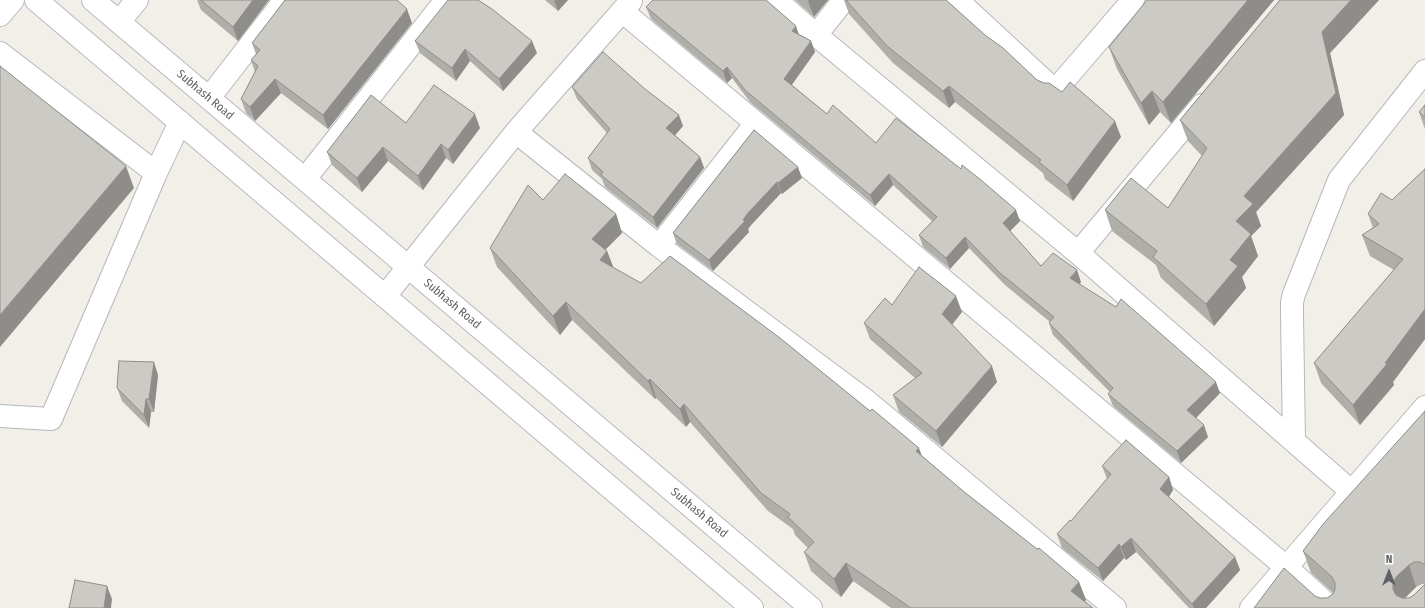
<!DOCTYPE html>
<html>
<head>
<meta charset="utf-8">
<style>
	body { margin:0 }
	#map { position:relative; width:1425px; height:608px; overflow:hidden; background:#f1efe8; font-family:"Fira Sans Condensed",sans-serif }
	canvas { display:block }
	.north { position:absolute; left:1369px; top:552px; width:40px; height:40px; -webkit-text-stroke:3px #fff; paint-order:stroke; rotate:0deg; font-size:11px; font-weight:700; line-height:16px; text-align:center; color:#5f6368 }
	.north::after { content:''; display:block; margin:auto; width:14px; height:18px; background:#5f6368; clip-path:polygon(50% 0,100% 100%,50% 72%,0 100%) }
</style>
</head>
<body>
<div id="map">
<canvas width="1425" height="608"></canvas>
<div class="north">N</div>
</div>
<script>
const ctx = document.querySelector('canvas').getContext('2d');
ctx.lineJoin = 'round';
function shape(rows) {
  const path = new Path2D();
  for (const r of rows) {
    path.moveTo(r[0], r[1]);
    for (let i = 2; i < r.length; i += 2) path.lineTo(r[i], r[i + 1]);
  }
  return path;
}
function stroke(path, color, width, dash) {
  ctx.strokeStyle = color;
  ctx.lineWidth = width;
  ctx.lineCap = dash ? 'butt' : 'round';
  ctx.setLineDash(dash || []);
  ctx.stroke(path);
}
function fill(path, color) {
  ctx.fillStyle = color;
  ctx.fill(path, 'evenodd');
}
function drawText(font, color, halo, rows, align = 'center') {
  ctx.font = font + ' "Fira Sans Condensed",sans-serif';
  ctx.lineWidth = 3;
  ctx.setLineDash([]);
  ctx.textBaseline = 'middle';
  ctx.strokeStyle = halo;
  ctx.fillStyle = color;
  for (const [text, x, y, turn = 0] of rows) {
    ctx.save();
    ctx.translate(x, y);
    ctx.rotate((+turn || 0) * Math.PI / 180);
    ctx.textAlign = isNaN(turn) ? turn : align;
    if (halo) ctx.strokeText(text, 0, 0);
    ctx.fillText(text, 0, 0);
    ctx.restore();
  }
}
const street = shape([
	[776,0,816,35,1078,253,1352,492],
	[957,0,1051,87,1056,87,1060,85,1133,0],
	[622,11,1286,567,1331,608],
	[0,15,13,0],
	[119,22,137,0],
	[816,35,844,0],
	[0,53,156,173],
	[209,98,285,0],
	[516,132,659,246,864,399,1115,608],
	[305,179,446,0],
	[659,246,756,123],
	[1078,253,1202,105],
	[385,296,516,132,631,1],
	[0,416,51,419,156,173,180,122],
	[1294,441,1292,315,1292,302,1294,294,1339,180,1425,71],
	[1251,608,1425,407]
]);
const secondary = shape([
	[36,0,752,608],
	[93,0,811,608]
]);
const wall = shape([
	[197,0,269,0,238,41,201,10],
	[545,0,568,0,558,11],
	[795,0,828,0,814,17],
	[844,0,946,0,985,35,1037,80,1121,137,1073,201,1045,179,1043,173,955,102,949,108,893,63,849,14],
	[1147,0,1274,0,1171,123,1160,112,1149,125,1117,69,1109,47],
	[1280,0,1379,0,1330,53,1344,115,1256,212,1261,226,1251,236,1258,256,1242,277,1246,288,1214,326,1161,278,1156,265,1112,231,1105,210,1168,208,1202,156,1188,141,1180,120],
	[646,7,799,34,811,41,815,52,792,85,827,114,876,143,1020,221,1010,231,1041,266,1081,282,1079,284,1220,393,1196,418,1208,437,1181,463,1113,406,1108,394,1110,392,1053,335,1049,323,1050,322,1005,285,969,248,950,269,923,247,919,235,932,221,893,185,875,206,750,102,732,78,727,83,651,19],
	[412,23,328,129,281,93,255,121,246,113,241,99,255,72,251,60,256,54,252,43],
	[415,41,537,53,503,91,470,61,456,81,420,53],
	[572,87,683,126,675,135,700,157,704,168,657,228,605,187,602,179,592,170,588,158,607,133,577,99],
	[1425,105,1425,129,1419,112],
	[406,123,480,128,453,164,446,158,423,190,388,161,362,192,332,165,327,152],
	[754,130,802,178,782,194,781,193,752,224,748,229,749,232,713,271,677,244,673,233],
	[1425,169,1425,339,1393,382,1394,385,1360,425,1321,383,1314,363,1394,270,1370,256,1362,235,1373,228,1368,214,1392,200],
	[543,200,616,214,622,233,605,250,607,251,613,267,922,456,963,491,1079,582,1086,600,1085,601,1093,608,891,608,853,581,841,597,811,571,804,552,808,548,795,535,793,529,768,511,690,422,686,427,656,398,655,399,572,320,560,335,497,267,490,248],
	[892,305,962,312,952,324,997,382,942,447,899,412,893,395,915,378,870,339,864,323],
	[158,375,154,412,151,412,149,428,122,401,117,388],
	[1425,411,1425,584,1422,584,1416,587,1405,598,1425,608,1254,608,1315,596,1320,598,1327,598,1333,594,1333,593,1311,573,1303,551],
	[1102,466,1169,477,1173,490,1169,497,1235,557,1240,570,1206,608,1189,608,1136,552,1126,560,1124,558,1103,581,1062,548,1057,534,1071,521,1107,479]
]);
const shadedWall = shape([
	[253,0,269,0,238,41,233,27],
	[554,0,568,0,558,11],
	[809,0,828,0,814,17,808,1],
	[1248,0,1274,0,1171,123,1163,102],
	[1351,0,1379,0,1330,53,1344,115,1256,212,1261,226,1251,236,1258,256,1242,277,1246,288,1214,326,1206,304,1230,260,1236,221,1244,196,1322,32],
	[407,9,412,23,328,129,323,115],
	[796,26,800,38,792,31],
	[532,41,537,53,503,91,499,79],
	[811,41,815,52,788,90,784,79],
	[465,49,470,61,456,81,452,68],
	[727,67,732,78,727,83,723,71],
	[275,79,281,93,255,121,250,107],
	[949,86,955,102,949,108,943,91],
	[1152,91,1160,112,1149,125,1141,103],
	[475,114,480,128,453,164,448,150],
	[679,115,683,126,671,140,666,128],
	[1115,121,1121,137,1073,201,1067,185],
	[441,144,446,158,423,190,418,176],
	[383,147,388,161,362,192,357,178],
	[700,157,704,168,657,228,653,217],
	[126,166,134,188,0,347,0,315],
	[798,167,802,178,782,194,778,183],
	[889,174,893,185,875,206,870,195],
	[777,182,781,193,752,224,748,229,749,232,713,271,709,260,743,220,748,213],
	[1016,210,1020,221,1007,234,1003,223],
	[616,214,622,233,598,257,592,239],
	[965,237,969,248,950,269,946,258],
	[607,251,614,269,600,260],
	[1077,270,1081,282,1075,290,1070,278],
	[956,296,962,312,948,330,942,314],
	[566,302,572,320,560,335,553,316],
	[1425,309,1425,339,1393,382,1394,385,1360,425,1353,405,1385,363],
	[154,362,158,375,154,412,149,399],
	[992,366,997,382,942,447,936,431],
	[650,379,656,398,655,399,648,381],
	[1216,382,1220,393,1192,422,1187,410],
	[146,399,151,412,149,428,144,415],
	[684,404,690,422,686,427,680,409],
	[1204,425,1208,437,1181,463,1177,451],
	[919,448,926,467,916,451],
	[1169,477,1173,490,1165,502,1160,489],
	[1131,538,1136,552,1126,560,1121,547],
	[1119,544,1124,558,1103,581,1098,568],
	[1235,557,1240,570,1206,608,1194,608,1192,604],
	[846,563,853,581,841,597,834,579],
	[1409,565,1416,587,1404,599,1401,605,1393,589,1393,583,1396,577],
	[1079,582,1086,600,1079,608,1071,591],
	[107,586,112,599,111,608,104,608]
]);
const building = shape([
	[201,0,253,0,233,27,201,0],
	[285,0,397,0,407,9,323,115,275,79,250,107,241,99,258,66,251,60,260,50,252,43,285,0],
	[448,0,478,0,492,9,532,41,499,79,465,49,452,68,415,41,448,0],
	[653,0,766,0,796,26,792,31,811,41,784,79,827,114,833,105,876,143,896,118,961,169,962,165,981,180,1016,210,1003,223,1041,266,1053,253,1077,270,1070,278,1116,307,1121,299,1216,382,1187,410,1204,425,1177,451,1108,394,1113,388,1049,323,1054,317,1000,273,965,237,946,258,919,235,937,217,889,174,870,195,745,90,727,67,723,71,646,7,653,0],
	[846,0,946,0,985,35,1003,48,1037,80,1044,83,1049,83,1062,92,1070,82,1115,121,1067,185,1039,162,1041,160,949,86,943,91,887,46,846,0],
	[1147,0,1248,0,1163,102,1152,91,1141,103,1109,47,1147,0],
	[1280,0,1351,0,1322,32,1336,93,1244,196,1253,204,1236,221,1251,234,1230,260,1238,266,1206,304,1153,257,1157,251,1105,210,1131,178,1168,208,1207,148,1180,120,1280,0],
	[603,52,645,89,679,115,666,128,700,157,653,217,601,175,603,172,588,158,610,129,572,87,603,52],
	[0,66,126,166,0,315,0,66],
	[434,85,475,114,448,150,441,144,418,176,383,147,357,178,327,152,371,95,406,123,434,85],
	[1425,105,1425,117,1419,112,1425,105],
	[754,130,798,167,778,183,777,182,748,213,743,220,745,221,709,260,673,233,754,130],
	[1425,169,1425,309,1385,363,1387,364,1353,405,1314,363,1403,259,1362,235,1379,224,1368,214,1381,193,1392,200,1425,169],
	[565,174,616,214,592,239,607,251,600,260,641,283,670,256,780,338,870,411,872,409,919,448,916,451,963,491,1037,549,1039,548,1079,582,1071,591,1093,608,911,608,846,563,834,579,804,552,814,542,788,517,790,514,761,493,684,404,680,409,650,379,648,381,566,302,553,316,490,248,528,185,543,200,565,174],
	[919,267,956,296,942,314,992,366,936,431,893,395,922,373,864,323,885,298,892,305,919,267],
	[119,361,154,362,149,399,146,399,144,415,117,388,119,361],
	[1425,411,1425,565,1420,562,1414,562,1409,565,1396,577,1393,583,1393,589,1396,595,1402,598,1409,598,1414,595,1425,584,1425,608,1254,608,1284,568,1315,596,1320,598,1327,598,1333,594,1335,589,1335,583,1332,577,1303,551,1324,523,1425,411],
	[1126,440,1169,477,1160,489,1235,557,1192,604,1131,538,1121,547,1119,544,1098,568,1057,534,1070,520,1071,521,1111,474,1102,466,1126,440],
	[75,580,107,586,104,608,69,608,75,580]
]);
const streetNames = [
	["Subhash Road",205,95,40],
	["Subhash Road",452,304,40],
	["Subhash Road",699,513,40]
];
stroke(street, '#b5b8bc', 24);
stroke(secondary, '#b6babf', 24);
stroke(street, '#fff', 22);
stroke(secondary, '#fff', 22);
fill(wall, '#afaea9');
fill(shadedWall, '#8f8d8a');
fill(building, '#cccac5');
stroke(building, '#8f8d8a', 1);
drawText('12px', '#5f6368', '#fff', streetNames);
</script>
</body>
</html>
